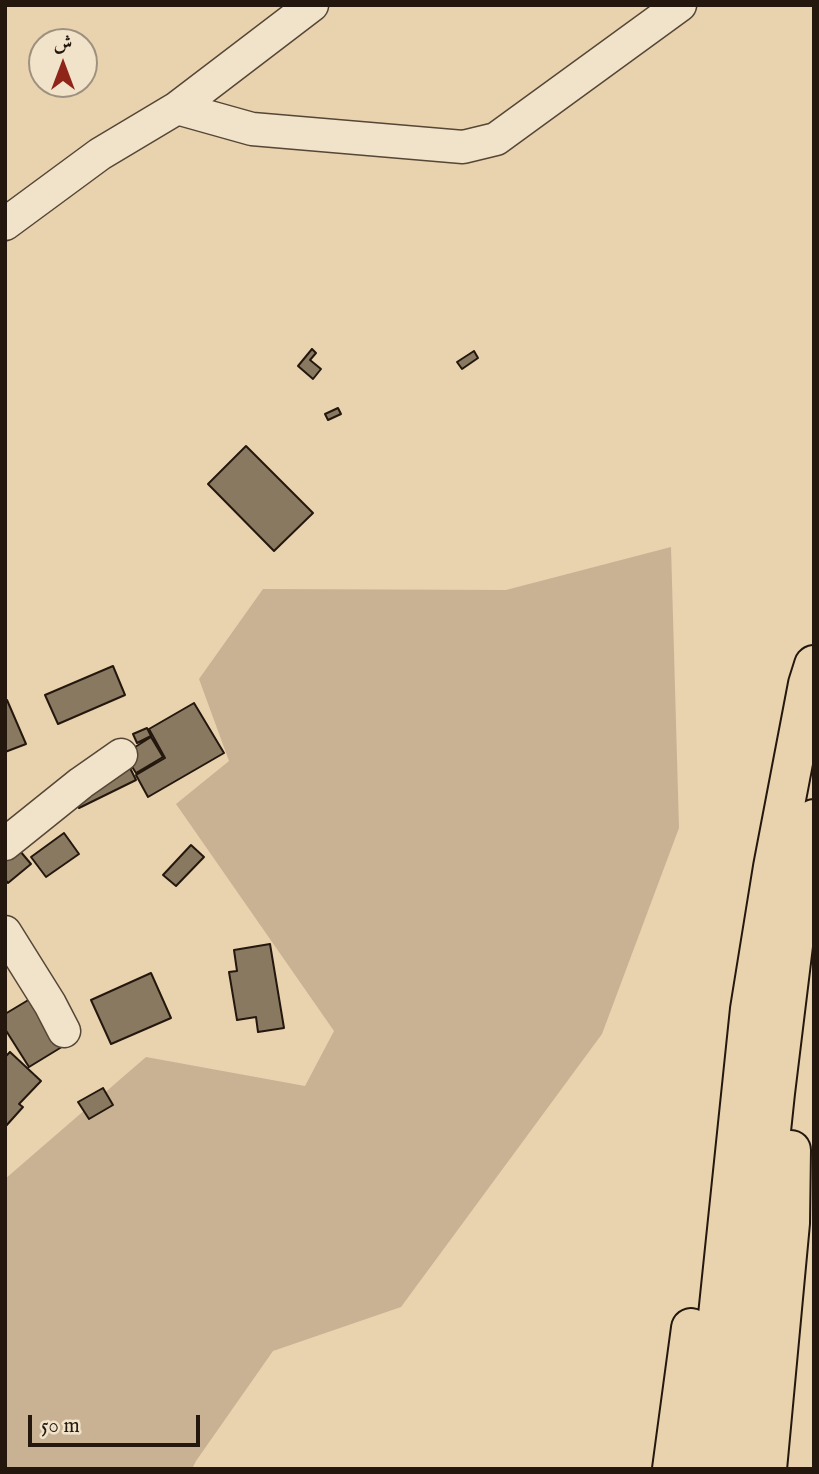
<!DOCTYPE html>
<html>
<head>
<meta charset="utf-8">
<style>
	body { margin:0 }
	#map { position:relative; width:819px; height:1474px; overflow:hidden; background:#e9d2ae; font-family:"IM FELL English",Amiri,serif }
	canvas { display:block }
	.frame { position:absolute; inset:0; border:7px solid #24180e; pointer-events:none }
	.north { position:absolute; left:28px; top:28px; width:70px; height:70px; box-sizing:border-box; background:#f1e2ca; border:2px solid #9f917f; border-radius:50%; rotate:0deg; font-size:19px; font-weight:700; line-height:28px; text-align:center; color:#24180e }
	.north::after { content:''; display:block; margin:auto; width:24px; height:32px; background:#8f2418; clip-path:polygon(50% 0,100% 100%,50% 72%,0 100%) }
	.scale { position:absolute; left:28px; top:1415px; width:172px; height:32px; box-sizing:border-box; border:4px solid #24180e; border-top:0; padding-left:9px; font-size:21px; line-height:24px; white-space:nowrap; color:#24180e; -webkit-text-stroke:5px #f1e2ca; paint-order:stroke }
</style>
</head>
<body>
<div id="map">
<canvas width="819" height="1474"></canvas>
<div class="frame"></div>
<div class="north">ش</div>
<div class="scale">50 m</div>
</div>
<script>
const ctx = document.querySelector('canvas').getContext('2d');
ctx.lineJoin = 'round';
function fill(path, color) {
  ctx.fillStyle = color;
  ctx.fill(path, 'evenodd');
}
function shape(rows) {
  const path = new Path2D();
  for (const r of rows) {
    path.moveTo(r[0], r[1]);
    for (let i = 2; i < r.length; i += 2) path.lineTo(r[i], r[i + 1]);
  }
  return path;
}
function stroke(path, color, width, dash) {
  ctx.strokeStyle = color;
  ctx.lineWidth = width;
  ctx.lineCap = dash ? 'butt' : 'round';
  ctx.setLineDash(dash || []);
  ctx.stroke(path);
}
const green = shape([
	[671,547,679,828,602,1034,401,1307,273,1351,196,1461,192,1469,5,1469,5,1179,146,1057,305,1086,334,1031,176,804,229,761,199,679,263,589,506,590]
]);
const building = shape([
	[312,349,316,353,310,360,321,369,313,379,298,366,312,349],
	[474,351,478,358,462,369,457,362,474,351],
	[338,408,341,414,328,420,325,414,338,408],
	[246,446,313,513,274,551,208,484,246,446],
	[113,666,125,695,58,724,45,695,113,666],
	[7,700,26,744,5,752,5,701,7,700],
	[194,703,224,753,148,797,136,775,165,758,149,729,194,703],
	[147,728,151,736,137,743,133,734,147,728],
	[151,737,163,757,136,773,124,754,151,737],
	[125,758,136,780,79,808,68,786,125,758],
	[64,833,79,854,46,877,31,857,64,833],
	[191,845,204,857,176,886,163,875,191,845],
	[20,851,31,864,8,883,5,879,5,859,20,851],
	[270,944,284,1028,258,1032,256,1017,237,1020,229,972,237,971,234,950,270,944],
	[151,973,171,1018,111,1044,91,1000,151,973],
	[35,996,65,1045,29,1067,5,1029,5,1014,35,996],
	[10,1052,41,1081,19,1104,23,1107,5,1127,5,1057,10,1052],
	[103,1088,113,1105,89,1119,78,1102,103,1088]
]);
const minor = shape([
	[177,108,252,129,463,147,496,139,680,5],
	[5,224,100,154,177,108,312,5],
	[5,844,81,783,121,755],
	[5,932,50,1004,64,1031]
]);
const highway = shape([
	[672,1469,691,1328],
	[702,1469,750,1009,773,867,808,684,814,665],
	[735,1469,775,1093,796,921,814,819],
	[767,1469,790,1223,791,1150]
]);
fill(green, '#c8b293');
fill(building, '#8a7961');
stroke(building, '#24180e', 2);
stroke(minor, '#554636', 35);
stroke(highway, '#24180e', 42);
stroke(minor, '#f1e2ca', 32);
stroke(highway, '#e9d2ae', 38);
</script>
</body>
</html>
